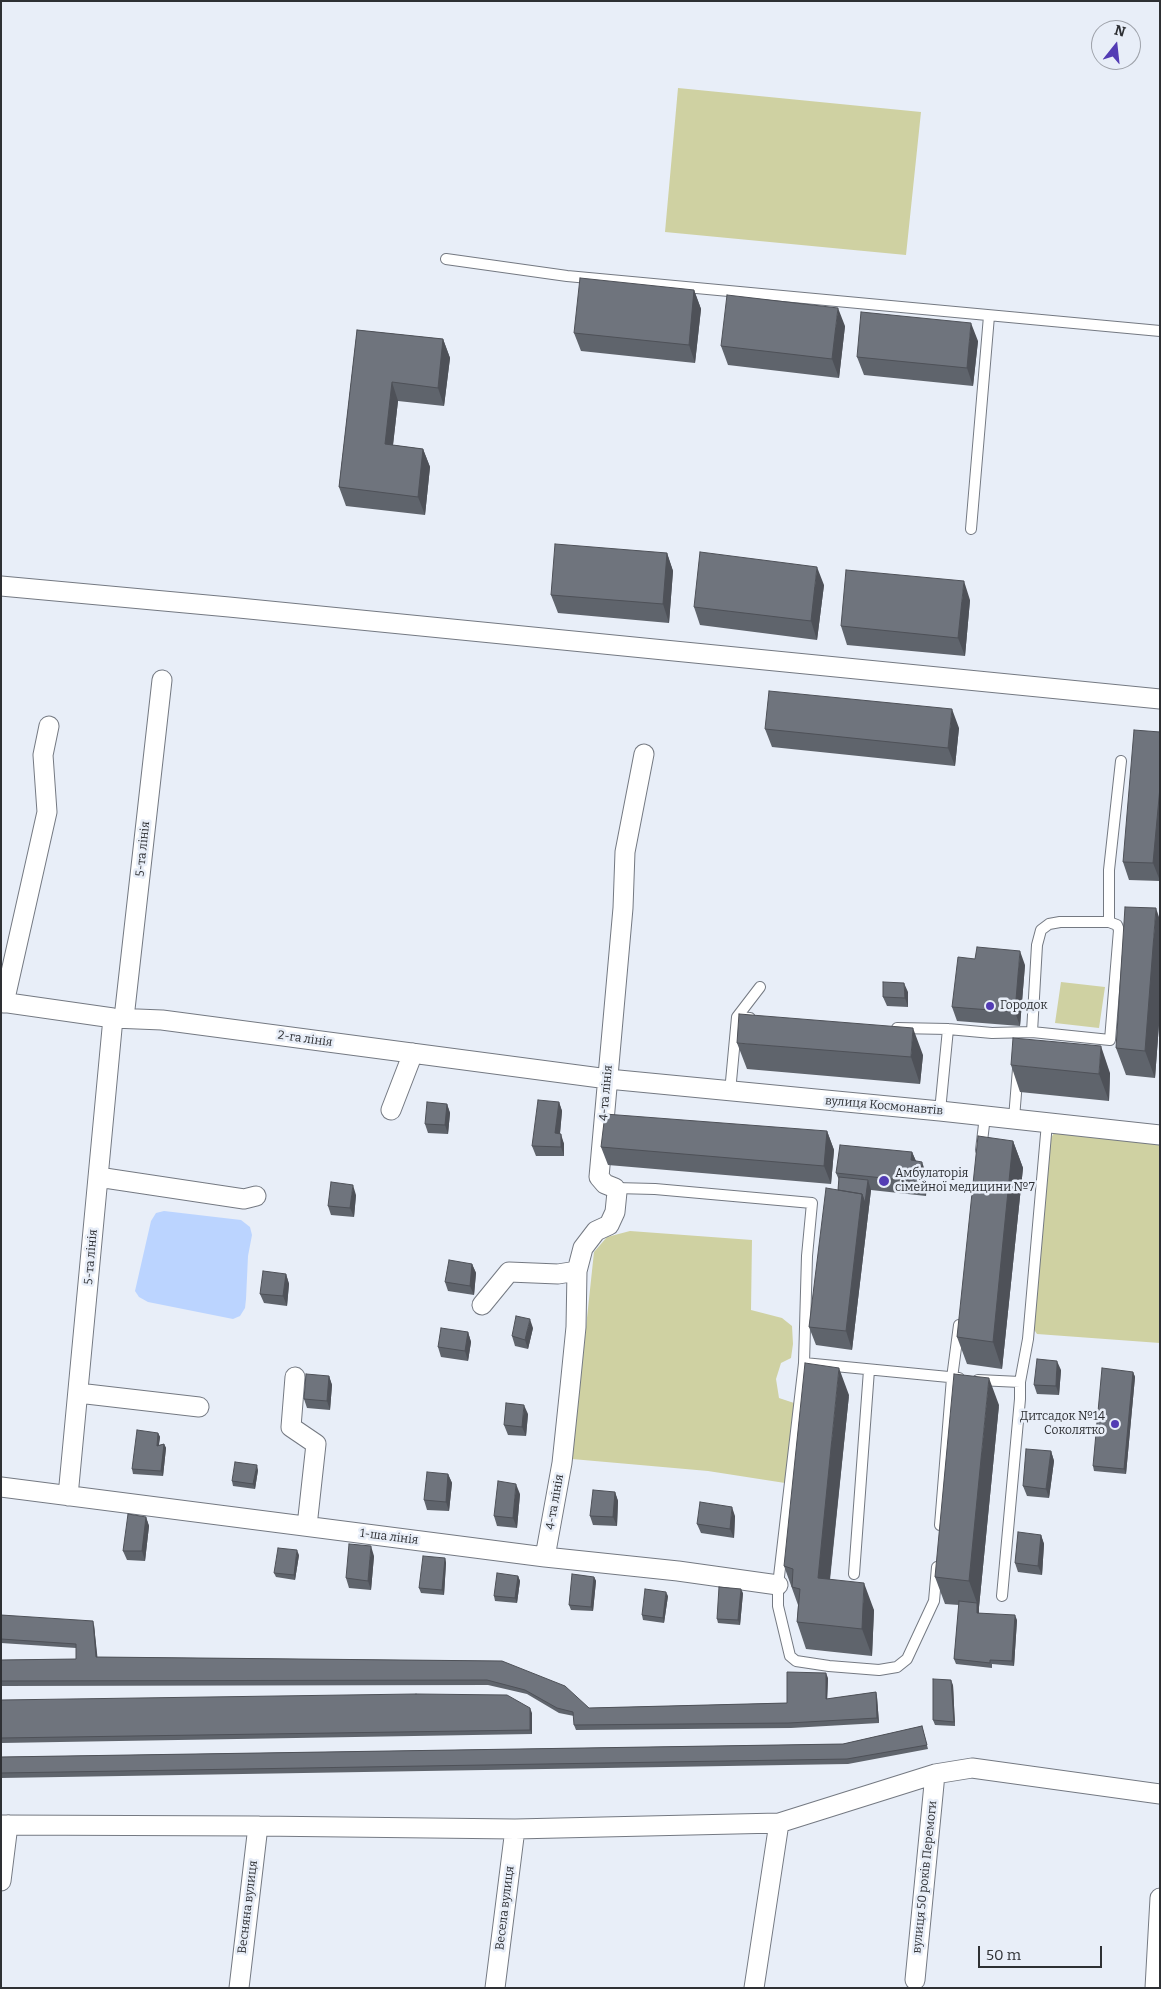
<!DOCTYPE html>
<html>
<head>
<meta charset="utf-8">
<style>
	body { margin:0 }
	#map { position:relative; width:1161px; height:1989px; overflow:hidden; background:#e8eef8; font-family:Bitter,serif }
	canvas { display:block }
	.frame { position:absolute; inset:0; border:2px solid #2e3034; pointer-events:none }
	.north { position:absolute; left:1091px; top:20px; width:50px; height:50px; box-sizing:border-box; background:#e8eef8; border:1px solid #9ea2aa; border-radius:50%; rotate:16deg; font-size:14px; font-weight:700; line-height:20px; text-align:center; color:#2e3034 }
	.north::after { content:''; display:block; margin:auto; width:18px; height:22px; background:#533cb4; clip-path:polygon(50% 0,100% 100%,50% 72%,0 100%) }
	.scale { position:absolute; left:978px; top:1946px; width:124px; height:22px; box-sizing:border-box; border:2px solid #2e3034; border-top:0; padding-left:6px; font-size:15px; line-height:18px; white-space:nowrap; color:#2e3034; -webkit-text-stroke:4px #e8eef8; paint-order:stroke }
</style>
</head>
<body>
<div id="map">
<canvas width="1161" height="1989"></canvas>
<div class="frame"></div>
<div class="north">N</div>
<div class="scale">50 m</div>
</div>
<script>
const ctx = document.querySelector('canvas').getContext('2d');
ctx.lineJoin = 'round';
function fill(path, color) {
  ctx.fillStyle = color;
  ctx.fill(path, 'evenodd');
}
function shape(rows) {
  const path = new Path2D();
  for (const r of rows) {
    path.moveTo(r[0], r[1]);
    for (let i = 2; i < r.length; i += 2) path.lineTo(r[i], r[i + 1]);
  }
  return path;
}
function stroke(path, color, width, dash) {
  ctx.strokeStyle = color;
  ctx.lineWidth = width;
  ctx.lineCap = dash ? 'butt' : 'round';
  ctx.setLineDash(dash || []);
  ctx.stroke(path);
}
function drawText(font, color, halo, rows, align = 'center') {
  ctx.font = font + ' Bitter,serif';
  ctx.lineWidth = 5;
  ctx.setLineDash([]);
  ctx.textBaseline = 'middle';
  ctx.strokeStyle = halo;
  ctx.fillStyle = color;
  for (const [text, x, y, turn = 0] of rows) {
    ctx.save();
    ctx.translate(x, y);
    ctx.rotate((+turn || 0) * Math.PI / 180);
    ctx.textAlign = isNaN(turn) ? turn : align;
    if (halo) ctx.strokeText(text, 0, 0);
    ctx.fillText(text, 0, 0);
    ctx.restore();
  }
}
const green = shape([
	[678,88,921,112,906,255,665,232],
	[1061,982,1105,987,1099,1028,1055,1023],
	[1054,1133,1160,1142,1160,1343,1037,1334,1033,1328,1049,1141],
	[630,1231,752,1240,751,1310,782,1318,792,1326,793,1344,791,1358,781,1363,776,1379,779,1398,794,1403,785,1483,708,1471,572,1459,594,1252,607,1237]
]);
const water = shape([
	[164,1211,241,1220,250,1227,252,1235,248,1256,246,1299,245,1308,240,1316,233,1319,148,1302,139,1297,135,1291,151,1221,156,1213]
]);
const service = shape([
	[446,259,567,276,1160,331],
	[971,529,989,316],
	[737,1017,760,987],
	[897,1028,948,1029,992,1033,1032,1032,1110,1040,1119,930,1117,925,1109,922,1109,870,1121,761],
	[1032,1032,1037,945,1041,930,1049,924,1060,922,1109,922],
	[730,1092,737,1017,750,1018],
	[940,1111,948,1029],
	[1014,1118,1018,1069],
	[981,1150,985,1116],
	[615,1188,655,1189,812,1203,807,1256,804,1363,778,1585,778,1606,790,1656,796,1661,829,1666,879,1670,897,1667,907,1659,934,1601,937,1567],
	[804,1363,959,1378],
	[978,1380,1020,1382],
	[940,1525,952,1378,959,1325],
	[854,1574,869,1370],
	[1002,1596,1020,1399,1020,1382,1028,1339,1047,1123]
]);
const minor = shape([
	[1,586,229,607,1160,699],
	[1,1002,113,1018,162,1020,608,1079,940,1111,1160,1135],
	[4,1003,47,812,43,755,49,726],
	[124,1018,162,680],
	[391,1110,413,1053],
	[98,1177,244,1199,256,1196],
	[482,1305,509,1272,558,1274,577,1271],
	[295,1377,291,1427,316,1444,307,1526],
	[78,1393,199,1407],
	[1,1487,545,1557,678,1571,778,1585],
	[68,1496,113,1018],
	[545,1557,562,1463,570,1387,576,1327,577,1271,583,1248,596,1231,609,1225,615,1212,617,1192,615,1188,605,1184,599,1177,623,908,625,852,644,754],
	[1,1825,258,1826,515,1829,779,1823,935,1774,972,1768,1160,1794],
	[1,1881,8,1825],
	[915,1980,935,1774],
	[239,1988,258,1826],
	[495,1988,515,1829],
	[754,1988,779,1823],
	[1155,1988,1160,1898]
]);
const wall = shape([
	[694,290,701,309,695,363,581,351,574,333],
	[845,326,839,378,728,365,721,346],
	[357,330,443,339,450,358,444,406,398,401,393,445,423,449,430,467,425,515,346,506,339,487],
	[978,341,973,386,864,375,857,357],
	[667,553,673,571,669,623,558,613,551,595],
	[824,585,817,640,700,625,694,607],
	[970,600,965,656,847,645,841,626],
	[959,728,955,766,772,747,765,729],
	[1160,732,1160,881,1129,880,1123,862],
	[1160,920,1160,1011,1155,1078,1126,1075,1116,1048],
	[1025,965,1020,1026,957,1021,952,1007],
	[908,992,908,1007,887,1006,883,997],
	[737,1043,923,1055,920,1084,747,1069],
	[1011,1065,1110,1073,1109,1101,1020,1092],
	[559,1102,562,1111,560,1134,564,1144,564,1156,536,1156,532,1146],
	[447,1104,450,1113,448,1134,428,1133,425,1124],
	[827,1131,834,1150,831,1184,608,1165,601,1147],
	[1013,1141,1023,1168,1002,1369,967,1364,957,1337],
	[912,1152,916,1161,927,1176,926,1196,871,1190,852,1350,816,1345,809,1327,838,1190,839,1180,836,1173],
	[356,1195,354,1217,331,1215,328,1206],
	[472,1264,476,1273,474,1295,448,1291,445,1282],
	[286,1274,289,1284,287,1306,264,1303,260,1294],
	[533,1328,528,1349,515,1346,512,1336],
	[468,1332,471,1342,468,1361,441,1357,438,1347],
	[1061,1370,1059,1395,1037,1394,1034,1385],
	[1133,1372,1135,1377,1126,1474,1094,1471,1093,1466],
	[329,1376,332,1385,330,1410,307,1408,304,1399],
	[849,1395,830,1580,874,1610,872,1656,806,1649,797,1622,798,1605,784,1566],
	[999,1405,979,1607,979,1613,1017,1620,1014,1666,992,1664,992,1668,956,1664,954,1659,959,1605,945,1604,935,1577],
	[528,1414,526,1436,508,1435,504,1425],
	[158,1433,160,1437,159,1445,164,1444,166,1448,163,1476,133,1474,132,1469],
	[1051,1451,1054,1461,1049,1498,1027,1496,1023,1486],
	[258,1470,255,1489,233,1486,232,1481],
	[448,1474,452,1483,449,1511,427,1510,424,1500],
	[615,1492,618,1501,617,1526,593,1525,590,1516],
	[520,1494,517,1528,497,1526,494,1516],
	[735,1516,734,1538,701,1533,697,1524],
	[146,1517,149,1526,145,1561,127,1560,123,1551],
	[1041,1535,1044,1544,1042,1575,1018,1572,1015,1563],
	[299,1555,295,1580,276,1577,274,1573],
	[374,1556,371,1590,349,1588,346,1578],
	[445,1558,446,1563,444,1595,421,1593,419,1588],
	[518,1576,520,1581,517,1603,495,1601,494,1596],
	[594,1577,596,1581,593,1611,571,1610,569,1605],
	[743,1593,740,1625,718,1623,717,1619],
	[668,1596,664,1623,643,1620,642,1615],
	[1,1615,94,1625,97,1657,502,1661,589,1708,787,1703,828,1678,827,1699,876,1692,877,1697,879,1723,791,1728,576,1730,574,1725,574,1716,559,1713,527,1694,488,1685,1,1686,1,1660,76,1659,76,1648,1,1643],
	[953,1685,955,1726,935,1725,933,1720],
	[1,1700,532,1713,532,1734,1,1743],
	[922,1726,928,1749,848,1764,1,1778,1,1757,843,1744]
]);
const shadedWall = shape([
	[694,290,701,309,695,363,689,345],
	[838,308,845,326,839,378,832,359],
	[971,323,978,341,973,386,967,368],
	[443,339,450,358,444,406,438,388],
	[392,382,398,401,391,462,385,444],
	[423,449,430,467,425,515,418,497],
	[667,553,673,571,669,623,663,604],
	[817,567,824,585,817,640,811,621],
	[964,581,970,600,965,656,958,638],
	[952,709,959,728,955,766,948,748],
	[1160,787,1160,881,1153,863],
	[1156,908,1160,920,1160,1011,1155,1078,1145,1051],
	[1020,951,1025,965,1020,1026,1015,1012],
	[904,983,908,992,908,1007,905,998],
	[913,1028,923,1055,920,1084,911,1057],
	[1101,1046,1110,1073,1109,1101,1099,1074],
	[559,1102,562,1111,559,1143,555,1133],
	[447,1104,450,1113,448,1134,445,1125],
	[827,1131,834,1150,831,1184,824,1166],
	[561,1134,564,1144,564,1156,561,1147],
	[1013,1141,1023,1168,1002,1369,993,1342],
	[912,1152,918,1166,911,1160],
	[922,1162,927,1176,926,1196,920,1182],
	[868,1180,871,1190,852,1350,846,1331,862,1194],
	[353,1185,356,1195,354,1217,350,1208],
	[472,1264,476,1273,474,1295,470,1286],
	[286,1274,289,1284,287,1306,283,1296],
	[530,1319,533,1328,528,1349,525,1340],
	[468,1332,471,1342,468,1361,465,1351],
	[1057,1361,1061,1370,1059,1395,1056,1386],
	[839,1368,849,1395,827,1605,818,1578],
	[1133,1372,1135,1377,1126,1474,1124,1469],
	[329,1376,332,1385,330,1410,327,1401],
	[989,1378,999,1405,979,1607,979,1617,977,1613,977,1603,969,1581],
	[524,1405,528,1414,526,1436,522,1427],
	[158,1433,160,1437,158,1450,157,1446],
	[164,1444,166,1448,163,1476,161,1471],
	[1051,1451,1054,1461,1049,1498,1046,1489],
	[257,1465,258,1470,255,1489,253,1484],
	[448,1474,452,1483,449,1511,446,1502],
	[516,1484,520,1494,517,1528,513,1518],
	[615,1492,618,1501,617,1526,613,1517],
	[732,1507,735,1516,734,1538,730,1529],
	[146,1517,149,1526,145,1561,142,1551],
	[1041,1535,1044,1544,1042,1575,1038,1566],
	[371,1546,374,1556,371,1590,368,1581],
	[297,1550,299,1555,295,1580,294,1575],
	[445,1558,446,1563,444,1595,442,1590],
	[518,1576,520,1581,517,1603,515,1598],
	[594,1577,596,1581,593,1611,591,1607],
	[864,1583,874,1610,872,1656,862,1629],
	[741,1589,743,1593,740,1625,738,1620],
	[666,1592,668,1596,664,1623,663,1618],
	[1015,1615,1017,1620,1014,1666,1012,1661],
	[93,1621,94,1625,98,1662,96,1657],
	[826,1673,828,1678,827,1704,826,1699],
	[951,1680,953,1685,955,1726,954,1722],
	[876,1692,877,1697,879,1723,877,1718],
	[530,1708,532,1713,532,1734,530,1730]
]);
const building = shape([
	[580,278,694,290,689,345,574,333,580,278],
	[727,295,838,308,832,359,721,346,727,295],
	[861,312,971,323,967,368,857,357,861,312],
	[357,330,443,339,438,388,392,382,385,444,423,449,418,497,339,487,357,330],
	[555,544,667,553,663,604,551,595,555,544],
	[700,552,817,567,811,621,694,607,700,552],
	[846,570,964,581,958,638,841,626,846,570],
	[769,691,952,709,948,748,765,729,769,691],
	[1134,730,1160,732,1160,787,1153,863,1123,862,1134,730],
	[1125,907,1156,908,1145,1051,1116,1048,1125,907],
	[977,947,1020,951,1015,1012,952,1007,958,957,975,959,977,947],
	[883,982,904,983,905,998,883,997,883,982],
	[739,1014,913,1028,911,1057,737,1043,739,1014],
	[1013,1038,1101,1046,1099,1074,1011,1065,1013,1038],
	[538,1100,559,1102,555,1133,561,1134,561,1147,532,1146,538,1100],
	[427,1102,447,1104,445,1125,425,1124,427,1102],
	[605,1114,827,1131,824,1166,601,1147,605,1114],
	[978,1136,1013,1141,993,1342,957,1337,978,1136],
	[840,1145,912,1152,911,1160,922,1162,920,1182,836,1173,840,1145],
	[839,1177,868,1180,865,1203,862,1194,838,1190,839,1177],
	[331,1182,353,1185,350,1208,328,1206,331,1182],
	[826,1188,862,1194,846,1331,809,1327,826,1188],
	[449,1260,472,1264,470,1286,445,1282,449,1260],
	[263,1271,286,1274,283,1296,260,1294,263,1271],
	[516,1316,530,1319,525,1340,512,1336,516,1316],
	[441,1328,468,1332,465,1351,438,1347,441,1328],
	[1037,1359,1057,1361,1056,1386,1034,1385,1037,1359],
	[805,1363,839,1368,818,1578,864,1583,862,1629,797,1622,800,1589,792,1587,793,1569,784,1566,805,1363],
	[1102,1368,1133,1372,1124,1469,1093,1466,1102,1368],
	[306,1374,329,1376,327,1401,304,1399,306,1374],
	[954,1374,989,1378,969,1581,935,1577,954,1374],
	[506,1403,524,1405,522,1427,504,1425,506,1403],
	[137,1430,158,1433,157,1446,164,1444,161,1471,132,1469,137,1430],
	[1026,1449,1051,1451,1046,1489,1023,1486,1026,1449],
	[235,1462,257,1465,253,1484,232,1481,235,1462],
	[427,1472,448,1474,446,1502,424,1500,427,1472],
	[498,1481,516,1484,513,1518,494,1516,498,1481],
	[593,1490,615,1492,613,1517,590,1516,593,1490],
	[700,1502,732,1507,730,1529,697,1524,700,1502],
	[128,1514,146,1517,142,1551,123,1551,128,1514],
	[1018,1532,1041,1535,1038,1566,1015,1563,1018,1532],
	[349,1544,371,1546,368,1581,346,1578,349,1544],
	[278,1548,297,1550,294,1575,274,1573,278,1548],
	[423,1556,445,1558,442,1590,419,1588,423,1556],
	[497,1573,518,1576,515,1598,494,1596,497,1573],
	[572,1574,594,1577,591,1607,569,1605,572,1574],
	[719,1587,741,1589,738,1620,717,1619,719,1587],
	[645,1589,666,1592,663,1618,642,1615,645,1589],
	[959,1601,977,1603,977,1613,1015,1615,1012,1661,990,1660,990,1663,954,1659,959,1601],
	[1,1615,93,1621,96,1657,502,1661,565,1686,589,1708,787,1703,787,1672,826,1673,826,1699,876,1692,877,1718,789,1723,574,1725,573,1712,557,1708,525,1690,487,1680,1,1681,1,1660,76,1659,76,1644,1,1639,1,1615],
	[933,1679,951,1680,954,1722,933,1720,933,1679],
	[416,1694,507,1695,530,1708,530,1730,1,1738,1,1700,416,1694],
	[922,1726,927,1745,847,1759,1,1773,1,1757,843,1744,922,1726]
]);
const markers = [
	[990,1006,5,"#533cb4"],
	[884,1181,6,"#533cb4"],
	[1115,1424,5,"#533cb4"]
];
const streetNames = [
	["5-та лінія",143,849,-84],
	["2-га лінія",305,1039,8],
	["4-та лінія",606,1093,-85],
	["вулиця Космонавтів",884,1106,5],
	["5-та лінія",91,1257,-85],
	["4-та лінія",555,1502,-80],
	["1-ша лінія",389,1537,7],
	["вулиця 50 років Перемоги",925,1877,-84],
	["Весняна вулиця",248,1907,-83],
	["Весела вулиця",505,1908,-83]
];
const poiNames = [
	["Городок",1000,1006],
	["Амбулаторія",895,1174],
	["сімейної медицини №7",895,1188],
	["Дитсадок №14",1105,1417,"right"],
	["Соколятко",1105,1431,"right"]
];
fill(green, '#cfd1a2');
fill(water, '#bbd4ff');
stroke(service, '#747982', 12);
stroke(minor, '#747982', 21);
stroke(service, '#fff', 10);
stroke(minor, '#fff', 19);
fill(wall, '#5f646c');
fill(shadedWall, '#4e5158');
fill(building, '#6f747d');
stroke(building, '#4e5158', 1);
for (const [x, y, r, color] of markers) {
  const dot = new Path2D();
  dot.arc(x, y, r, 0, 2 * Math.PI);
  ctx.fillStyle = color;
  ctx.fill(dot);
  stroke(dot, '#e8eef8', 2);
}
drawText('12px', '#2e3034', '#e8eef8', streetNames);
drawText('12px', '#2e3034', '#e8eef8', poiNames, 'left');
</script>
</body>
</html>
